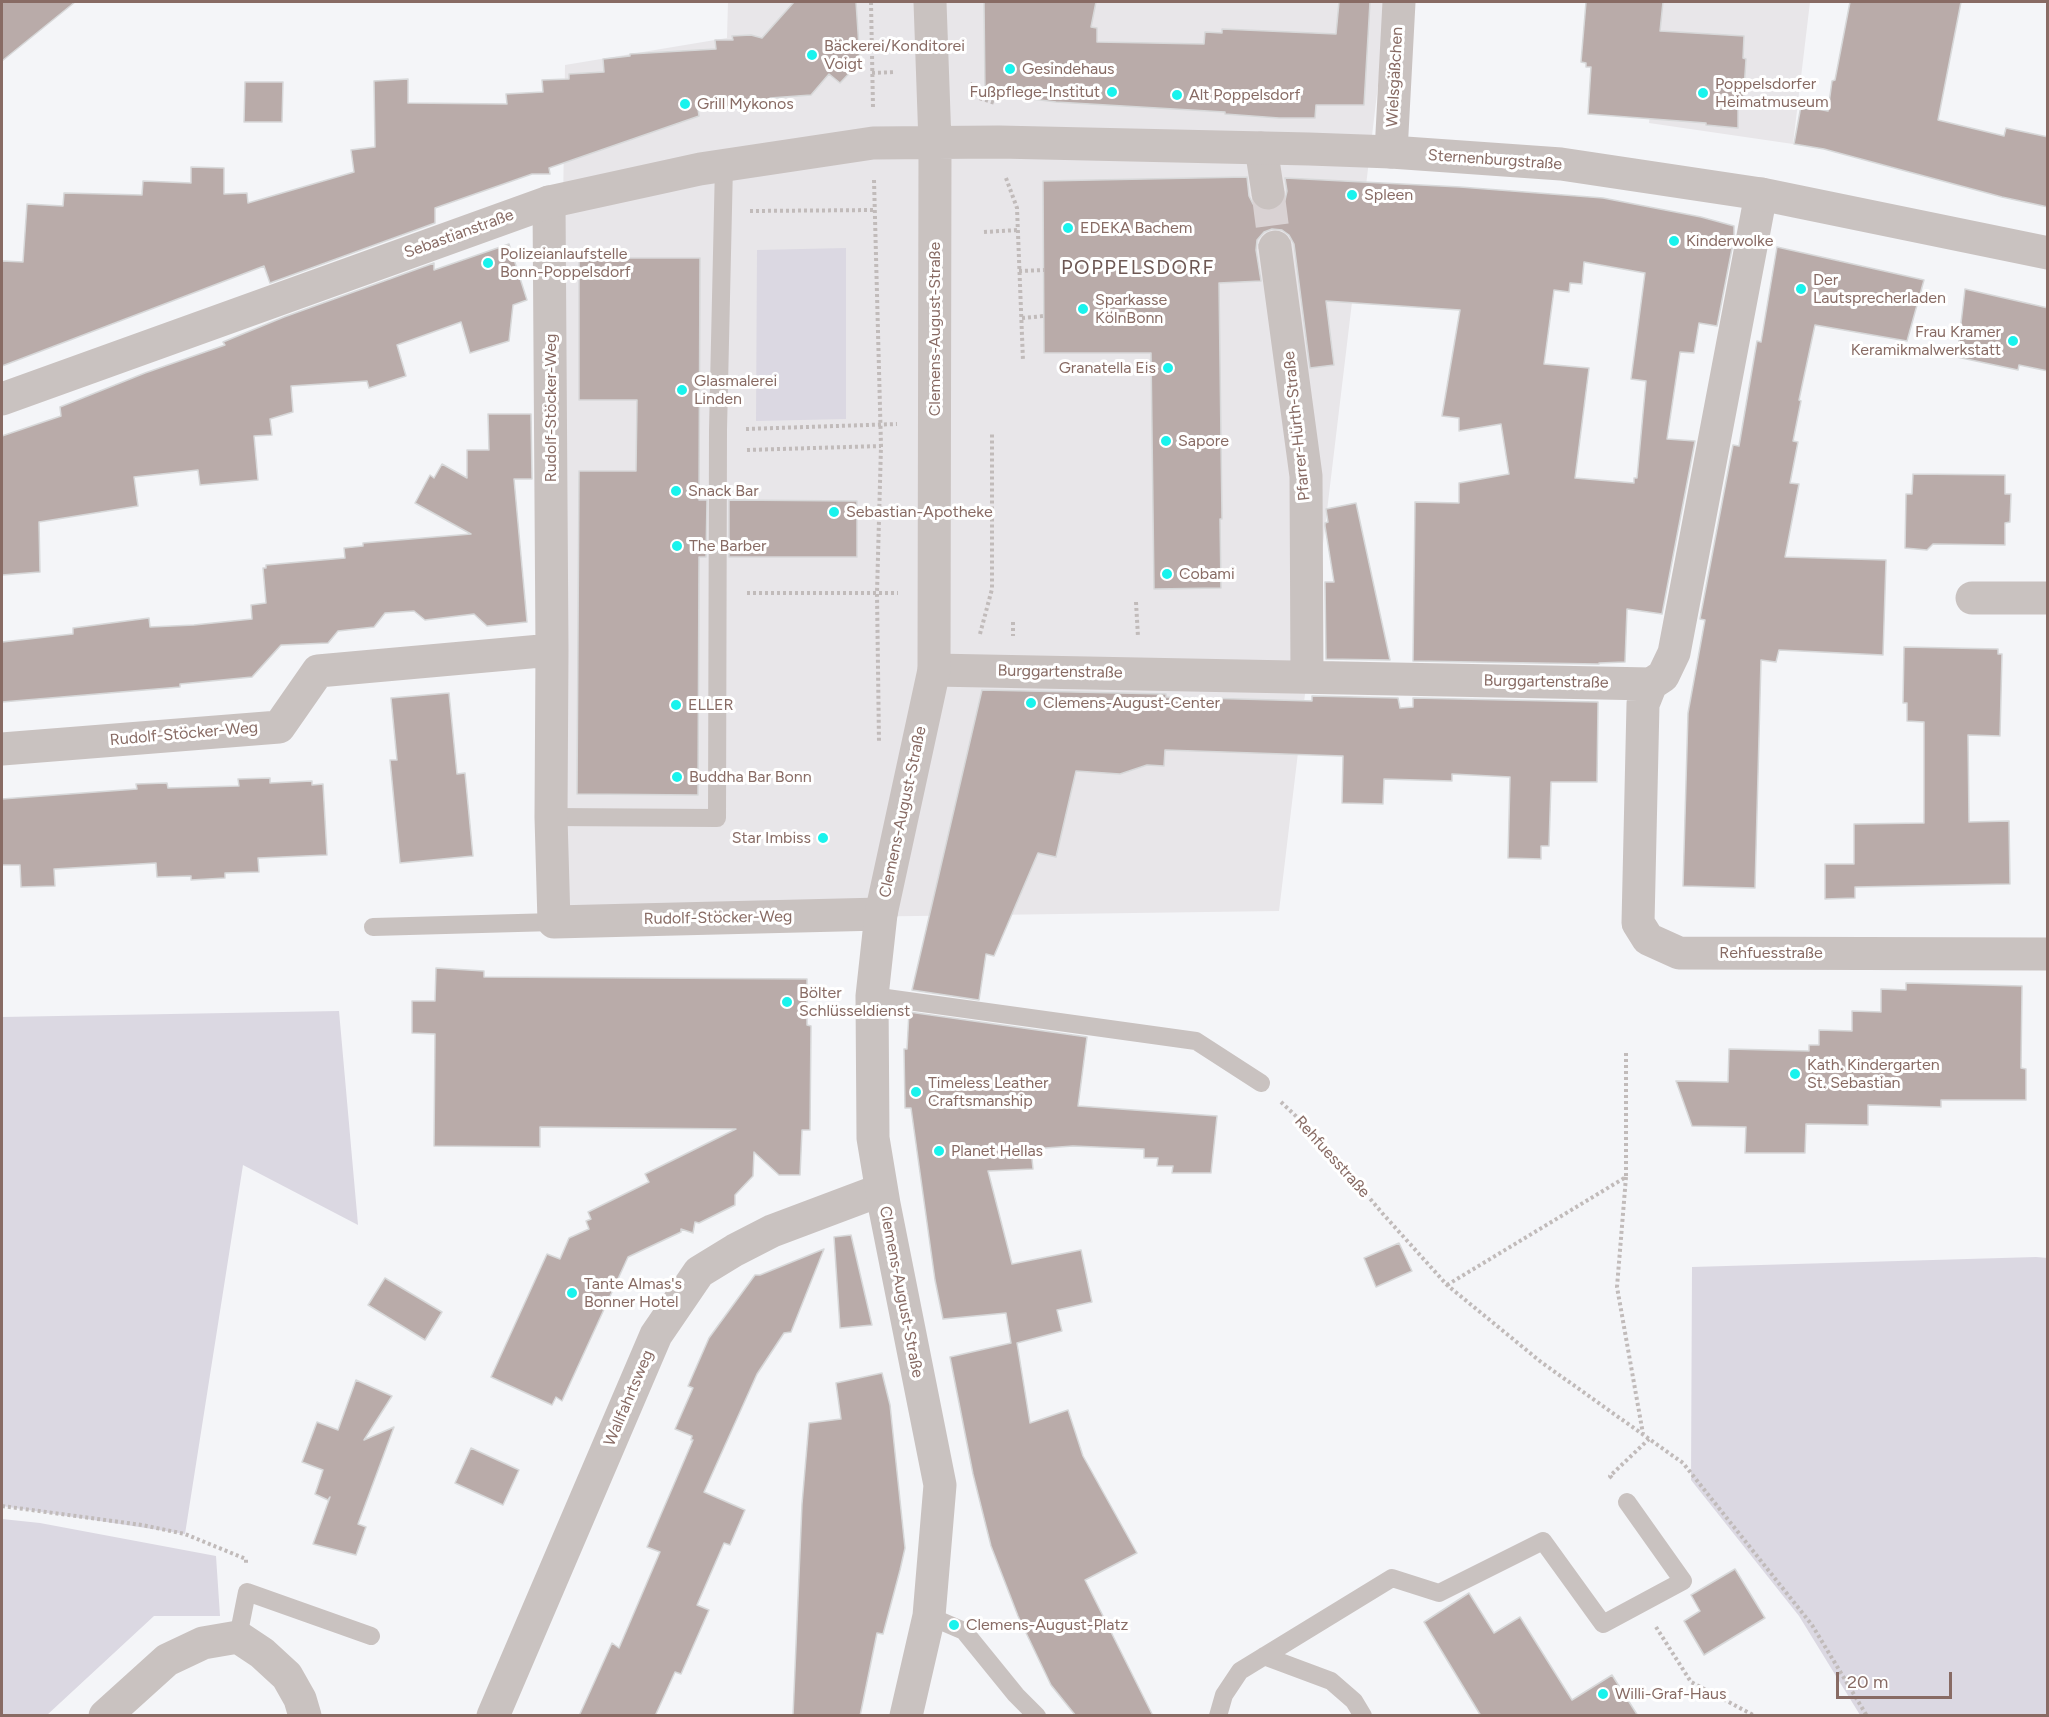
<!DOCTYPE html>
<html>
<head>
<meta charset="utf-8">
<style>
	body { margin:0 }
	#map { position:relative; width:2049px; height:1717px; overflow:hidden; background:#f4f5f8; font-family:Figtree,sans-serif }
	canvas { display:block }
	.frame { position:absolute; inset:0; border:3px solid #886b64; pointer-events:none }
	.scale { position:absolute; left:1836px; top:1672px; width:116px; height:27px; box-sizing:border-box; border:3px solid #886b64; border-top:0; padding-left:8px; font-size:18px; line-height:21px; white-space:nowrap; color:#886b64; -webkit-text-stroke:4px #fff; paint-order:stroke }
</style>
</head>
<body>
<div id="map">
<canvas width="2049" height="1717"></canvas>
<div class="frame"></div>
<div class="scale">20 m</div>
</div>
<script>
const ctx = document.querySelector('canvas').getContext('2d');
ctx.lineJoin = 'round';
function fill(path, color) {
  ctx.fillStyle = color;
  ctx.fill(path, 'evenodd');
}
function shape(rows) {
  const path = new Path2D();
  for (const r of rows) {
    path.moveTo(r[0], r[1]);
    for (let i = 2; i < r.length; i += 2) path.lineTo(r[i], r[i + 1]);
  }
  return path;
}
function stroke(path, color, width, dash) {
  ctx.strokeStyle = color;
  ctx.lineWidth = width;
  ctx.lineCap = dash ? 'butt' : 'round';
  ctx.setLineDash(dash || []);
  ctx.stroke(path);
}
function drawText(font, color, halo, rows, align = 'center') {
  ctx.font = font + ' Figtree,sans-serif';
  ctx.lineWidth = 6;
  ctx.setLineDash([]);
  ctx.textBaseline = 'middle';
  ctx.strokeStyle = halo;
  ctx.fillStyle = color;
  for (const [text, x, y, turn = 0] of rows) {
    ctx.save();
    ctx.translate(x, y);
    ctx.rotate((+turn || 0) * Math.PI / 180);
    ctx.textAlign = isNaN(turn) ? turn : align;
    if (halo) ctx.strokeText(text, 0, 0);
    ctx.fillText(text, 0, 0);
    ctx.restore();
  }
}
const built = shape([
	[728,2,1388,2,1279,911,553,921,565,65,727,38],
	[1596,2,1810,2,1793,144,1649,123,1658,29,1596,24]
]);
const green = shape([
	[846,248,846,419,756,421,757,250],
	[339,1011,358,1225,243,1165,185,1534,2,1506,2,1017],
	[2036,1257,2048,1258,2047,1715,1860,1715,1799,1616,1691,1480,1692,1267],
	[2,1519,40,1523,216,1556,220,1616,154,1616,47,1715,2,1715]
]);
const building = shape([
	[2,2,75,2,2,61,2,2],
	[794,2,856,2,860,62,840,83,829,74,811,95,770,98,770,104,698,109,699,116,549,168,550,174,532,174,435,208,435,223,270,283,264,266,2,366,2,261,23,262,27,204,63,206,64,193,142,195,143,181,191,183,191,167,224,168,224,194,247,193,248,203,354,172,351,150,375,147,374,81,408,79,408,103,507,104,506,94,543,92,542,80,569,79,569,74,604,72,603,59,630,56,630,54,716,49,715,40,733,40,732,36,751,35,762,38,794,2],
	[984,2,1096,2,1091,27,1097,28,1097,42,1204,44,1205,32,1222,33,1222,29,1336,34,1339,2,1370,2,1364,105,1316,105,1315,118,1279,118,1225,114,1225,112,1056,102,985,93,984,2],
	[1586,2,1663,2,1660,31,1744,36,1743,58,1746,59,1743,105,1738,105,1738,128,1706,125,1706,123,1588,114,1591,67,1586,67,1586,63,1581,62,1586,2],
	[1850,2,1961,2,1938,120,2004,136,2006,128,2048,137,2048,207,2002,197,1824,149,1794,144,1801,106,1828,111,1832,81,1835,80,1850,2],
	[245,82,283,82,282,122,244,122,245,82],
	[1247,177,1249,196,1253,204,1261,210,1270,212,1279,208,1285,200,1287,191,1285,178,1460,187,1603,198,1701,217,1734,226,1734,238,1717,326,1699,323,1694,353,1680,352,1667,439,1695,441,1662,614,1627,609,1625,662,1599,663,1599,664,1413,661,1415,502,1459,503,1459,483,1509,474,1501,424,1459,431,1459,418,1442,416,1460,310,1326,301,1334,365,1310,368,1294,244,1289,235,1282,230,1272,229,1264,232,1257,240,1256,250,1261,281,1219,283,1222,519,1220,519,1221,588,1154,589,1151,353,1044,353,1043,181,1247,177],
	[1584,262,1645,273,1631,379,1646,381,1637,478,1634,478,1634,483,1575,478,1589,368,1544,364,1554,290,1569,292,1570,283,1582,284,1584,262],
	[509,244,527,300,513,305,509,341,470,353,461,322,397,345,406,376,369,388,367,381,291,386,293,412,270,419,272,435,254,436,258,480,200,485,198,470,134,477,138,506,39,522,40,572,2,575,2,436,61,416,60,407,145,373,225,345,223,342,284,317,434,263,434,270,509,244],
	[1777,247,1924,280,1907,341,1815,325,1799,400,1801,401,1793,441,1798,442,1790,483,1799,484,1785,557,1886,560,1883,655,1779,650,1776,662,1761,660,1755,888,1683,886,1688,713,1705,620,1700,619,1733,445,1739,446,1757,341,1761,342,1777,247],
	[579,258,700,258,699,500,707,500,706,557,699,557,698,795,577,794,579,471,636,471,637,400,579,400,579,258],
	[1965,289,2048,308,2048,371,2019,365,2018,370,1957,357,1965,289],
	[488,414,531,414,532,479,514,479,527,622,487,626,474,614,425,620,414,611,385,613,374,627,338,631,328,643,281,645,252,677,180,684,180,687,2,702,2,642,73,634,73,628,149,618,150,627,194,625,252,619,251,605,266,603,263,568,266,568,266,565,345,558,344,548,363,546,363,543,471,534,415,503,430,475,434,478,442,464,467,478,467,450,489,450,488,414],
	[1913,474,2005,475,2005,494,2011,494,2010,522,2005,523,2005,545,1933,544,1927,550,1905,548,1906,494,1912,494,1913,474],
	[729,500,857,501,857,557,729,557,729,500],
	[1356,503,1390,660,1326,659,1325,582,1334,582,1325,526,1325,523,1328,522,1326,509,1356,503],
	[1904,647,1998,649,1998,654,2002,654,2000,736,1968,735,1969,822,2009,821,2010,884,1855,887,1855,898,1825,899,1825,864,1854,864,1854,824,1924,823,1924,722,1907,721,1907,703,1903,703,1904,647],
	[982,690,1166,694,1166,697,1312,701,1312,696,1398,698,1400,708,1413,707,1413,698,1598,702,1597,782,1551,782,1549,846,1541,846,1541,859,1508,858,1510,777,1452,774,1452,781,1384,779,1383,804,1342,803,1343,756,1165,750,1164,766,1147,765,1120,774,1076,771,1056,857,1038,853,994,956,986,954,979,1000,912,990,982,690],
	[449,693,457,774,465,773,473,856,400,863,390,760,397,760,391,698,449,693],
	[270,778,270,783,312,781,312,785,323,784,327,855,258,858,259,872,225,873,225,878,191,880,191,876,157,877,156,863,54,869,55,886,21,887,20,865,2,865,2,799,137,789,136,784,167,783,168,788,239,786,238,779,270,778],
	[436,968,484,971,484,977,807,979,807,1025,811,1026,810,1130,802,1130,800,1175,779,1175,754,1152,753,1176,735,1195,735,1205,699,1223,695,1222,693,1233,681,1229,681,1232,628,1257,562,1401,556,1397,552,1405,491,1377,547,1254,560,1259,569,1238,589,1229,586,1221,591,1219,588,1212,649,1182,645,1174,736,1129,540,1127,540,1147,434,1146,435,1034,412,1033,412,1001,435,1001,436,968],
	[1906,983,2022,986,2021,1068,2026,1069,2026,1100,1941,1100,1941,1107,1868,1105,1868,1125,1806,1124,1805,1153,1745,1153,1746,1127,1692,1126,1676,1081,1728,1082,1729,1049,1809,1051,1809,1045,1819,1045,1819,1030,1852,1031,1852,1011,1881,1012,1881,989,1906,990,1906,983],
	[909,1012,1087,1037,1078,1106,1217,1116,1211,1173,1172,1173,1173,1166,1157,1166,1158,1158,1144,1158,1144,1149,1073,1146,1031,1149,1033,1169,988,1171,1012,1264,1081,1250,1092,1302,1057,1310,1062,1331,1017,1343,1030,1423,1068,1410,1083,1456,1137,1553,1085,1580,1153,1716,1076,1716,1051,1685,1018,1616,991,1546,973,1474,950,1357,1011,1343,1006,1313,943,1319,935,1280,911,1108,905,1108,904,1049,907,1049,909,1012],
	[851,1235,872,1325,840,1328,834,1237,851,1235],
	[1399,1243,1412,1271,1376,1287,1364,1258,1399,1243],
	[824,1249,791,1332,784,1333,757,1374,704,1492,745,1510,730,1545,724,1543,697,1605,709,1610,681,1674,675,1672,655,1716,579,1716,612,1643,619,1648,660,1552,647,1547,693,1440,691,1440,692,1436,675,1429,693,1388,688,1386,709,1338,755,1275,760,1275,824,1249],
	[385,1278,442,1312,425,1340,368,1305,385,1278],
	[882,1373,890,1405,905,1548,900,1570,883,1634,877,1633,860,1716,793,1716,802,1504,809,1423,841,1419,836,1383,882,1373],
	[356,1380,392,1396,364,1440,394,1427,358,1524,366,1527,356,1555,313,1544,330,1497,328,1500,315,1494,323,1470,302,1462,317,1422,338,1430,356,1380],
	[471,1448,519,1470,503,1505,455,1483,471,1448],
	[1735,1569,1765,1618,1704,1655,1684,1621,1700,1611,1691,1595,1735,1569],
	[1469,1593,1494,1633,1520,1617,1572,1700,1612,1675,1638,1716,1481,1716,1424,1622,1469,1593]
]);
const minorTunnel = shape([
	[1268,193,1275,247]
]);
const path = shape([
	[871,2,873,107],
	[872,73,896,72],
	[970,83,979,98,995,103],
	[1006,178,1017,208,1023,361],
	[874,180,881,446,877,593,879,743],
	[750,211,875,210],
	[984,232,1018,230],
	[1019,271,1044,270],
	[1022,318,1044,316],
	[746,429,897,424],
	[747,450,881,446],
	[747,593,898,593],
	[1136,602,1138,637],
	[1013,622,1013,636],
	[980,634,992,589,992,434],
	[1281,1102,1317,1136,1383,1214,1447,1285,1541,1362,1683,1463,1812,1625,1867,1716],
	[1626,1177,1617,1287,1643,1434],
	[1447,1285,1626,1177,1626,1051],
	[1612,1478,1610,1476,1649,1439],
	[2,1506,142,1525,185,1534,246,1559,246,1565],
	[1656,1627,1691,1682,1755,1716]
]);
const service = shape([
	[551,817,717,818,718,430,724,165],
	[373,927,554,922],
	[872,996,1196,1041,1261,1083],
	[929,1616,964,1631,1016,1695,1037,1716],
	[238,1637,247,1592,371,1636],
	[1264,1656,1331,1681,1354,1701,1363,1716],
	[1218,1716,1224,1695,1240,1671,1392,1578,1439,1593,1543,1541,1603,1624,1683,1581,1627,1502]
]);
const minor = shape([
	[1261,148,1268,193],
	[1391,152,1399,2],
	[549,202,552,650,551,817,554,922,881,914],
	[1275,247,1306,476,1307,677],
	[1972,598,2048,598],
	[934,670,1651,684,1663,676,1674,653,1761,194],
	[1651,684,1643,704,1638,923,1648,939,1679,953,2048,954],
	[2,749,279,727,318,671,552,650],
	[105,1716,167,1660,203,1643,238,1637,262,1653,287,1676,300,1699,305,1716],
	[493,1716,656,1335,699,1272,735,1250,772,1231,881,1190]
]);
const tertiary = shape([
	[2,399,549,202,700,169,873,143,999,142,1309,149,1391,152,1561,164,1761,194,2048,253],
	[906,1716,929,1616,940,1485,884,1204,873,1138,872,996,881,914,934,670,935,143,930,2]
]);
const markers = [
	[812,55,6,"#19f3ed"],
	[1010,69,6,"#19f3ed"],
	[1112,92,6,"#19f3ed"],
	[1703,93,6,"#19f3ed"],
	[1177,95,6,"#19f3ed"],
	[685,104,6,"#19f3ed"],
	[1352,195,6,"#19f3ed"],
	[1068,228,6,"#19f3ed"],
	[1674,241,6,"#19f3ed"],
	[488,263,6,"#19f3ed"],
	[1801,289,6,"#19f3ed"],
	[1083,309,6,"#19f3ed"],
	[2013,341,6,"#19f3ed"],
	[1168,368,6,"#19f3ed"],
	[682,390,6,"#19f3ed"],
	[1166,441,6,"#19f3ed"],
	[676,491,6,"#19f3ed"],
	[834,512,6,"#19f3ed"],
	[677,546,6,"#19f3ed"],
	[1167,574,6,"#19f3ed"],
	[1031,703,6,"#19f3ed"],
	[676,705,6,"#19f3ed"],
	[677,777,6,"#19f3ed"],
	[823,838,6,"#19f3ed"],
	[787,1002,6,"#19f3ed"],
	[1795,1074,6,"#19f3ed"],
	[916,1092,6,"#19f3ed"],
	[939,1151,6,"#19f3ed"],
	[572,1293,6,"#19f3ed"],
	[954,1625,6,"#19f3ed"],
	[1603,1694,6,"#19f3ed"]
];
const poiNames = [
	["Bäckerei/Konditorei",824,46],
	["Voigt",824,64],
	["Gesindehaus",1022,69],
	["Poppelsdorfer",1715,84],
	["Heimatmuseum",1715,102],
	["Fußpflege-Institut",1100,92,"right"],
	["Alt Poppelsdorf",1189,95],
	["Grill Mykonos",697,104],
	["Spleen",1364,195],
	["EDEKA Bachem",1080,228],
	["Kinderwolke",1686,241],
	["Polizeianlaufstelle",500,254],
	["Bonn-Poppelsdorf",500,272],
	["Der",1813,280],
	["Lautsprecherladen",1813,298],
	["Sparkasse",1095,300],
	["KölnBonn",1095,318],
	["Frau Kramer",2001,332,"right"],
	["Keramikmalwerkstatt",2001,350,"right"],
	["Granatella Eis",1156,368,"right"],
	["Glasmalerei",694,381],
	["Linden",694,399],
	["Sapore",1178,441],
	["Snack Bar",688,491],
	["Sebastian-Apotheke",846,512],
	["The Barber",689,546],
	["Cobami",1179,574],
	["Clemens-August-Center",1043,703],
	["ELLER",688,705],
	["Buddha Bar Bonn",689,777],
	["Star Imbiss",811,838,"right"],
	["Bölter",799,993],
	["Schlüsseldienst",799,1011],
	["Kath. Kindergarten",1807,1065],
	["St. Sebastian",1807,1083],
	["Timeless Leather",928,1083],
	["Craftsmanship",928,1101],
	["Planet Hellas",951,1151],
	["Tante Almas's",584,1284],
	["Bonner Hotel",584,1302],
	["Clemens-August-Platz",966,1625],
	["Willi-Graf-Haus",1615,1694]
];
const streetNames = [
	["Wielsgäßchen",1395,77,-87],
	["Sternenburgstraße",1495,160,4],
	["Sebastianstraße",459,234,-20],
	["Clemens-August-Straße",935,329,-90],
	["Rudolf-Stöcker-Weg",551,408,-90],
	["Pfarrer-Hürth-Straße",1297,426,-96],
	["Burggartenstraße",1060,672,1],
	["Burggartenstraße",1546,682,1],
	["Rudolf-Stöcker-Weg",184,734,-5],
	["Clemens-August-Straße",903,812,-78],
	["Rudolf-Stöcker-Weg",718,918,-1],
	["Rehfuesstraße",1771,953],
	["Rehfuesstraße",1332,1157,48],
	["Clemens-August-Straße",901,1292,79],
	["Wallfahrtsweg",629,1398,-67]
];
const quarterNames = [
	["POPPELSDORF",1138,268]
];
fill(built, '#e8e6e9');
fill(green, '#dbd8e2');
fill(building, '#b9aba9');
stroke(building, '#d7d8d9', 1.5);
stroke(minorTunnel, '#d9d2d3', 33, [33, 16]);
stroke(path, '#c1bbba', 4, [3, 3]);
stroke(service, '#c9c2c0', 18);
stroke(minor, '#c9c2c0', 33);
stroke(tertiary, '#c9c2c0', 33);
for (const [x, y, r, color] of markers) {
  const dot = new Path2D();
  dot.arc(x, y, r, 0, 2 * Math.PI);
  ctx.fillStyle = color;
  ctx.fill(dot);
  stroke(dot, '#fff', 2);
}
drawText('16px', '#886b64', '#fff', poiNames, 'left');
drawText('16px', '#886b64', '#fff', streetNames);
ctx.letterSpacing = '1.5px';
drawText('20px', '#6d5753', '#fff', quarterNames);
ctx.letterSpacing = '0px';
</script>
</body>
</html>
